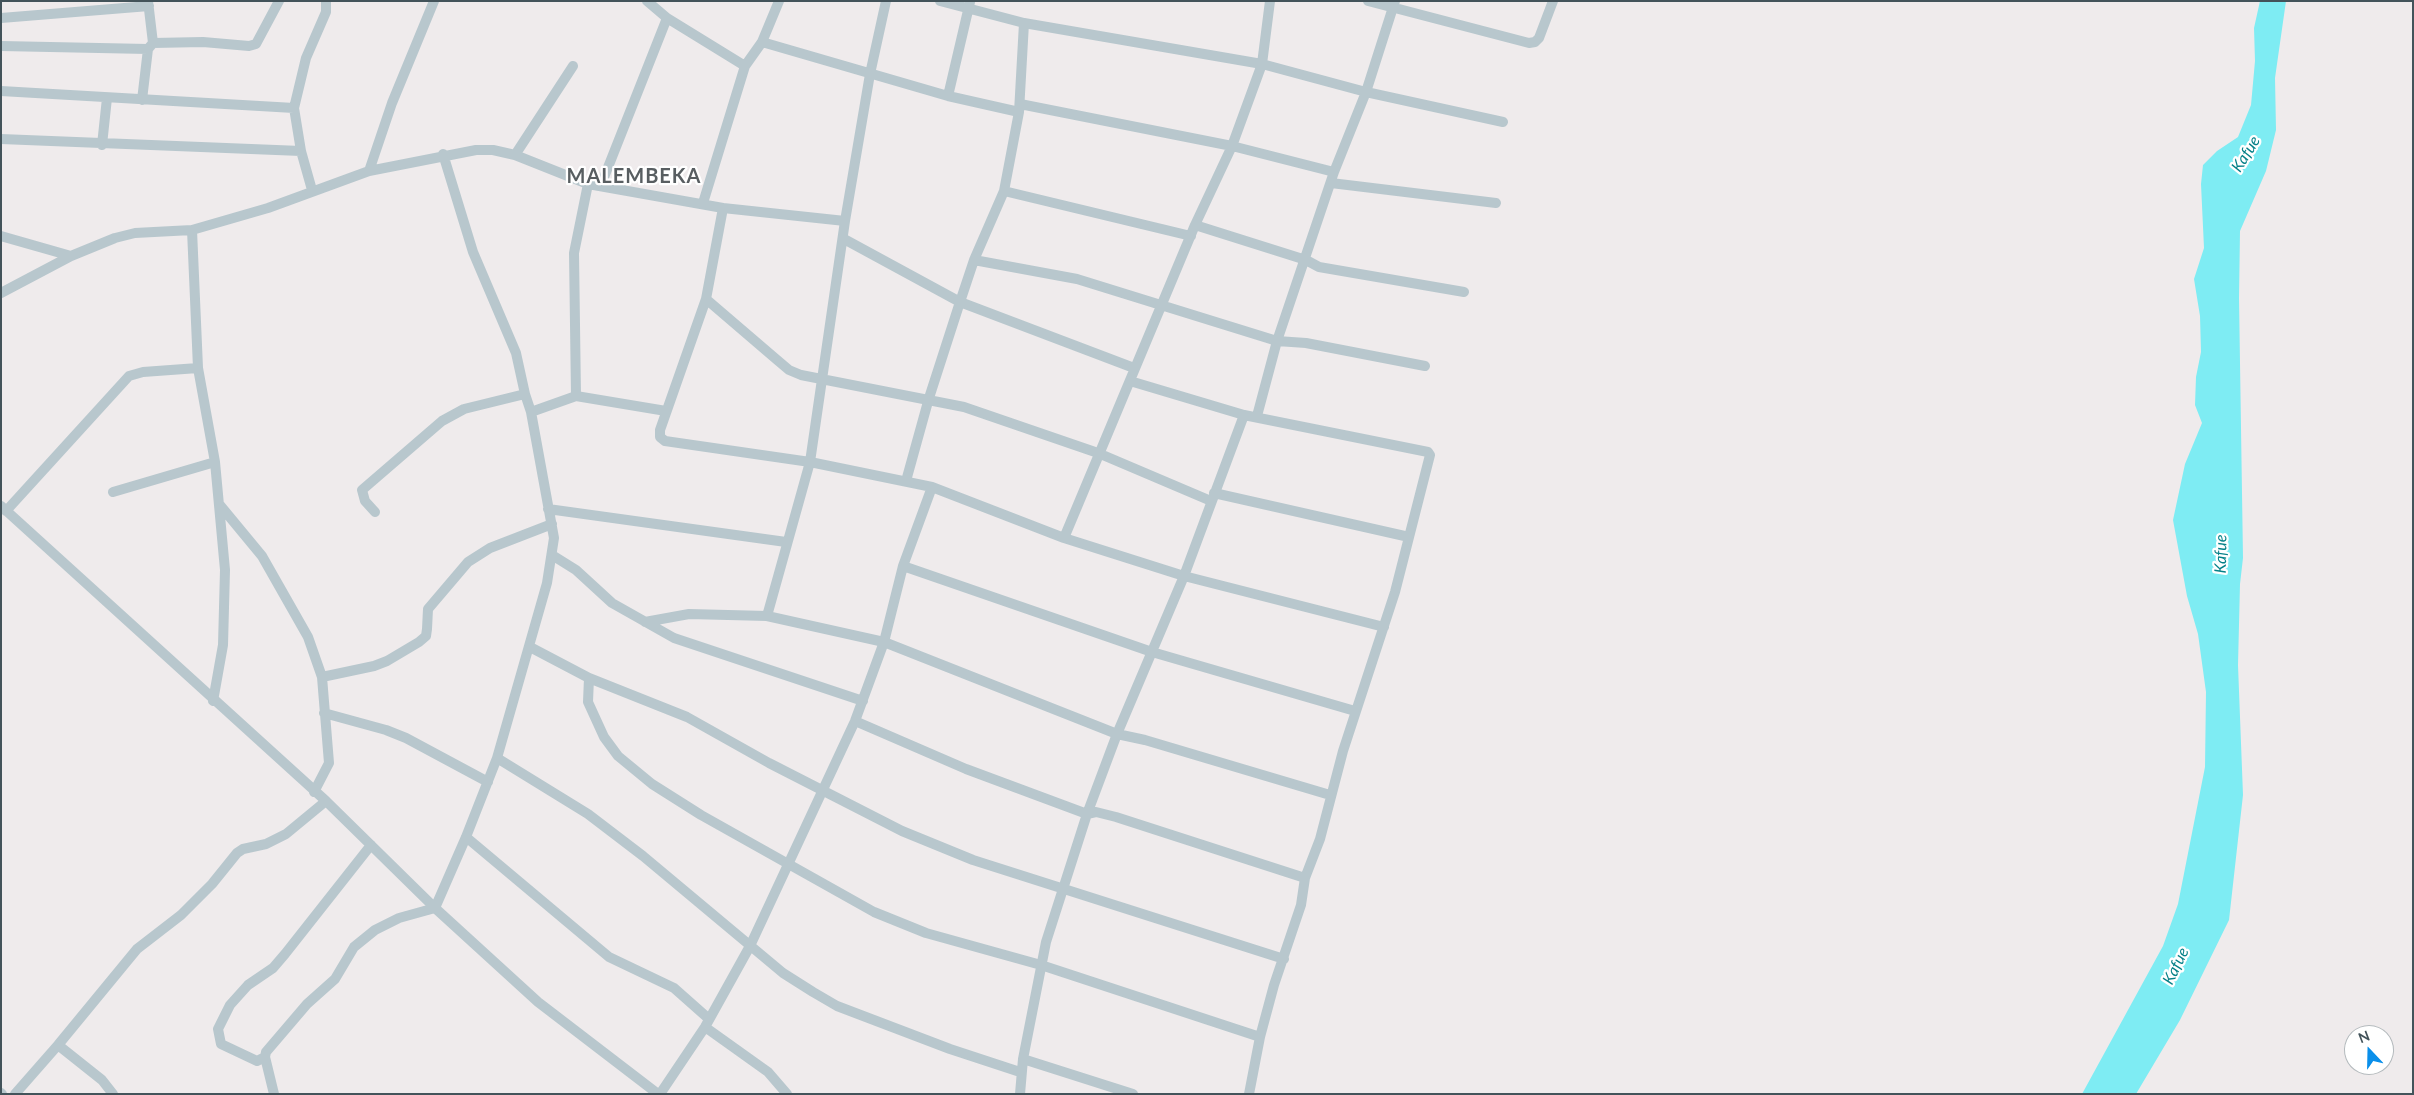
<!DOCTYPE html>
<html>
<head>
<meta charset="utf-8">
<style>
	body { margin:0 }
	#map { position:relative; width:2414px; height:1095px; overflow:hidden; background:#efebec; font-family:Lato,sans-serif }
	canvas { display:block }
	.frame { position:absolute; inset:0; border:2px solid #43535a; pointer-events:none }
	.north { position:absolute; left:2344px; top:1025px; width:50px; height:50px; box-sizing:border-box; background:#fff; border:1px solid #b4babd; border-radius:50%; rotate:339deg; font-size:14px; font-weight:700; line-height:20px; text-align:center; color:#43535a }
	.north::after { content:''; display:block; margin:auto; width:18px; height:22px; background:#0a8fea; clip-path:polygon(50% 0,100% 100%,50% 72%,0 100%) }
</style>
</head>
<body>
<div id="map">
<canvas width="2414" height="1095"></canvas>
<div class="frame"></div>
<div class="north">N</div>
</div>
<script>
const ctx = document.querySelector('canvas').getContext('2d');
ctx.lineJoin = 'round';
function fill(path, color) {
  ctx.fillStyle = color;
  ctx.fill(path, 'evenodd');
}
function shape(rows) {
  const path = new Path2D();
  for (const r of rows) {
    path.moveTo(r[0], r[1]);
    for (let i = 2; i < r.length; i += 2) path.lineTo(r[i], r[i + 1]);
  }
  return path;
}
function stroke(path, color, width, dash) {
  ctx.strokeStyle = color;
  ctx.lineWidth = width;
  ctx.lineCap = dash ? 'butt' : 'round';
  ctx.setLineDash(dash || []);
  ctx.stroke(path);
}
function drawText(font, color, halo, rows, align = 'center') {
  ctx.font = font + ' Lato,sans-serif';
  ctx.lineWidth = 4.5;
  ctx.setLineDash([]);
  ctx.textBaseline = 'middle';
  ctx.strokeStyle = halo;
  ctx.fillStyle = color;
  for (const [text, x, y, turn = 0] of rows) {
    ctx.save();
    ctx.translate(x, y);
    ctx.rotate((+turn || 0) * Math.PI / 180);
    ctx.textAlign = isNaN(turn) ? turn : align;
    if (halo) ctx.strokeText(text, 0, 0);
    ctx.fillText(text, 0, 0);
    ctx.restore();
  }
}
const water = shape([
	[2260,1,2286,1,2275,78,2276,130,2266,171,2240,231,2239,298,2243,558,2240,584,2238,665,2243,795,2229,920,2180,1020,2136,1094,2082,1094,2163,946,2178,904,2205,767,2206,692,2198,634,2187,596,2173,520,2185,464,2202,423,2195,405,2196,377,2201,352,2200,316,2194,279,2204,248,2201,184,2203,165,2217,151,2238,137,2251,105,2255,61,2254,28]
]);
const minor = shape([
	[647,1,667,18,745,66],
	[940,1,1024,23,1262,64,1366,92,1503,122],
	[1368,1,1529,43,1535,42,1539,38,1553,1],
	[1,18,149,6],
	[762,42,948,96,1019,112],
	[153,43,203,42,249,46,256,44,279,1],
	[1,46,148,49],
	[1,91,294,108],
	[948,96,970,2],
	[142,100,148,49,153,43,148,1],
	[1020,104,1232,146,1334,172],
	[1,139,301,151],
	[102,145,107,98],
	[515,155,573,66],
	[369,171,392,103,434,1],
	[1331,183,1496,203],
	[601,185,667,18],
	[312,190,301,151,294,108,306,58,326,12,326,1],
	[1004,191,1191,236],
	[703,203,745,66,762,42,779,1],
	[723,208,706,299,660,430,660,437,665,441,810,462,932,487,1064,538,1184,576,1384,627],
	[1195,225,1306,260,1319,267,1464,292],
	[192,230,198,368,215,462,225,570,223,645,213,701],
	[1,236,71,256],
	[844,239,960,302,1134,368],
	[974,260,1077,279,1277,341,1306,343,1425,366],
	[1,293,71,256,115,238,135,233,192,230,268,208,369,171,476,150,493,150,515,155,588,184,723,208,845,221],
	[706,299,776,359,789,370,801,375,964,407,1098,453,1211,501],
	[1130,381,1244,415,1428,452,1430,455,1395,592,1343,751,1320,839,1305,878,1301,905,1274,985,1260,1037,1249,1094],
	[576,396,574,253,588,184],
	[531,412,576,396,666,411],
	[1257,416,1277,341,1334,172,1366,92,1395,1],
	[906,481,929,398,960,302,974,260,1004,191,1019,112,1024,23],
	[113,492,215,462],
	[1214,493,1409,537],
	[219,504,262,556,308,637,322,677,329,763,314,792],
	[1,506,326,801,435,908,538,1002,658,1094],
	[548,509,786,542],
	[6,511,129,376,143,372,198,368],
	[375,512,365,501,362,490,442,421,464,409,525,394],
	[1064,538,1195,225,1232,146,1262,64,1270,1],
	[552,555,576,570,612,603,674,638,863,701],
	[903,566,1152,652,1355,711],
	[767,616,810,462,845,221,870,74,886,1],
	[645,622,689,614,767,616,884,642,1117,734,1145,740,1330,795],
	[530,647,589,678,687,717,769,763,902,831,973,860,1284,959],
	[322,677,374,666,387,661,419,642,426,636,427,629,428,609,468,562,490,548,552,524],
	[589,678,588,702,604,737,618,756,652,784,701,815,874,912,926,933,1041,965,1260,1037],
	[324,713,386,730,406,738,488,782],
	[855,721,966,769,1087,814,1096,812,1116,817,1305,878],
	[497,758,588,814,643,856,783,973,813,992,837,1006,950,1049,1020,1072],
	[466,837,609,957,674,988,709,1019],
	[705,1027,768,1072,787,1094],
	[58,1045,102,1080,113,1094],
	[265,1057,257,1061,221,1044,218,1029,230,1005,248,985,273,968,285,954,371,845],
	[1023,1059,1133,1094],
	[1,1093,2,1094],
	[15,1094,58,1045,137,949,181,915,212,884,237,853,243,849,266,844,286,834,326,801],
	[274,1094,265,1057,266,1052,307,1004,335,979,354,947,375,930,399,918,435,908,466,837,497,758,547,583,554,538,531,412,525,394,516,353,473,252,443,154],
	[660,1094,705,1027,750,946,855,721,884,642,903,566,932,487],
	[1020,1094,1023,1059,1046,942,1087,814,1117,734,1184,576,1244,415]
]);
const waterNames = [
	["Kafue",2246,154,-58],
	["Kafue",2221,554,-89],
	["Kafue",2176,966,-64]
];
const districtNames = [
	["MALEMBEKA",634,177]
];
fill(water, '#7eecf3');
stroke(minor, '#b8c7cd', 10);
drawText('italic 16px', '#058188', '#fff', waterNames);
ctx.letterSpacing = '1px';
drawText('bold 20px', '#585e61', '#fff', districtNames);
ctx.letterSpacing = '0px';
</script>
</body>
</html>
